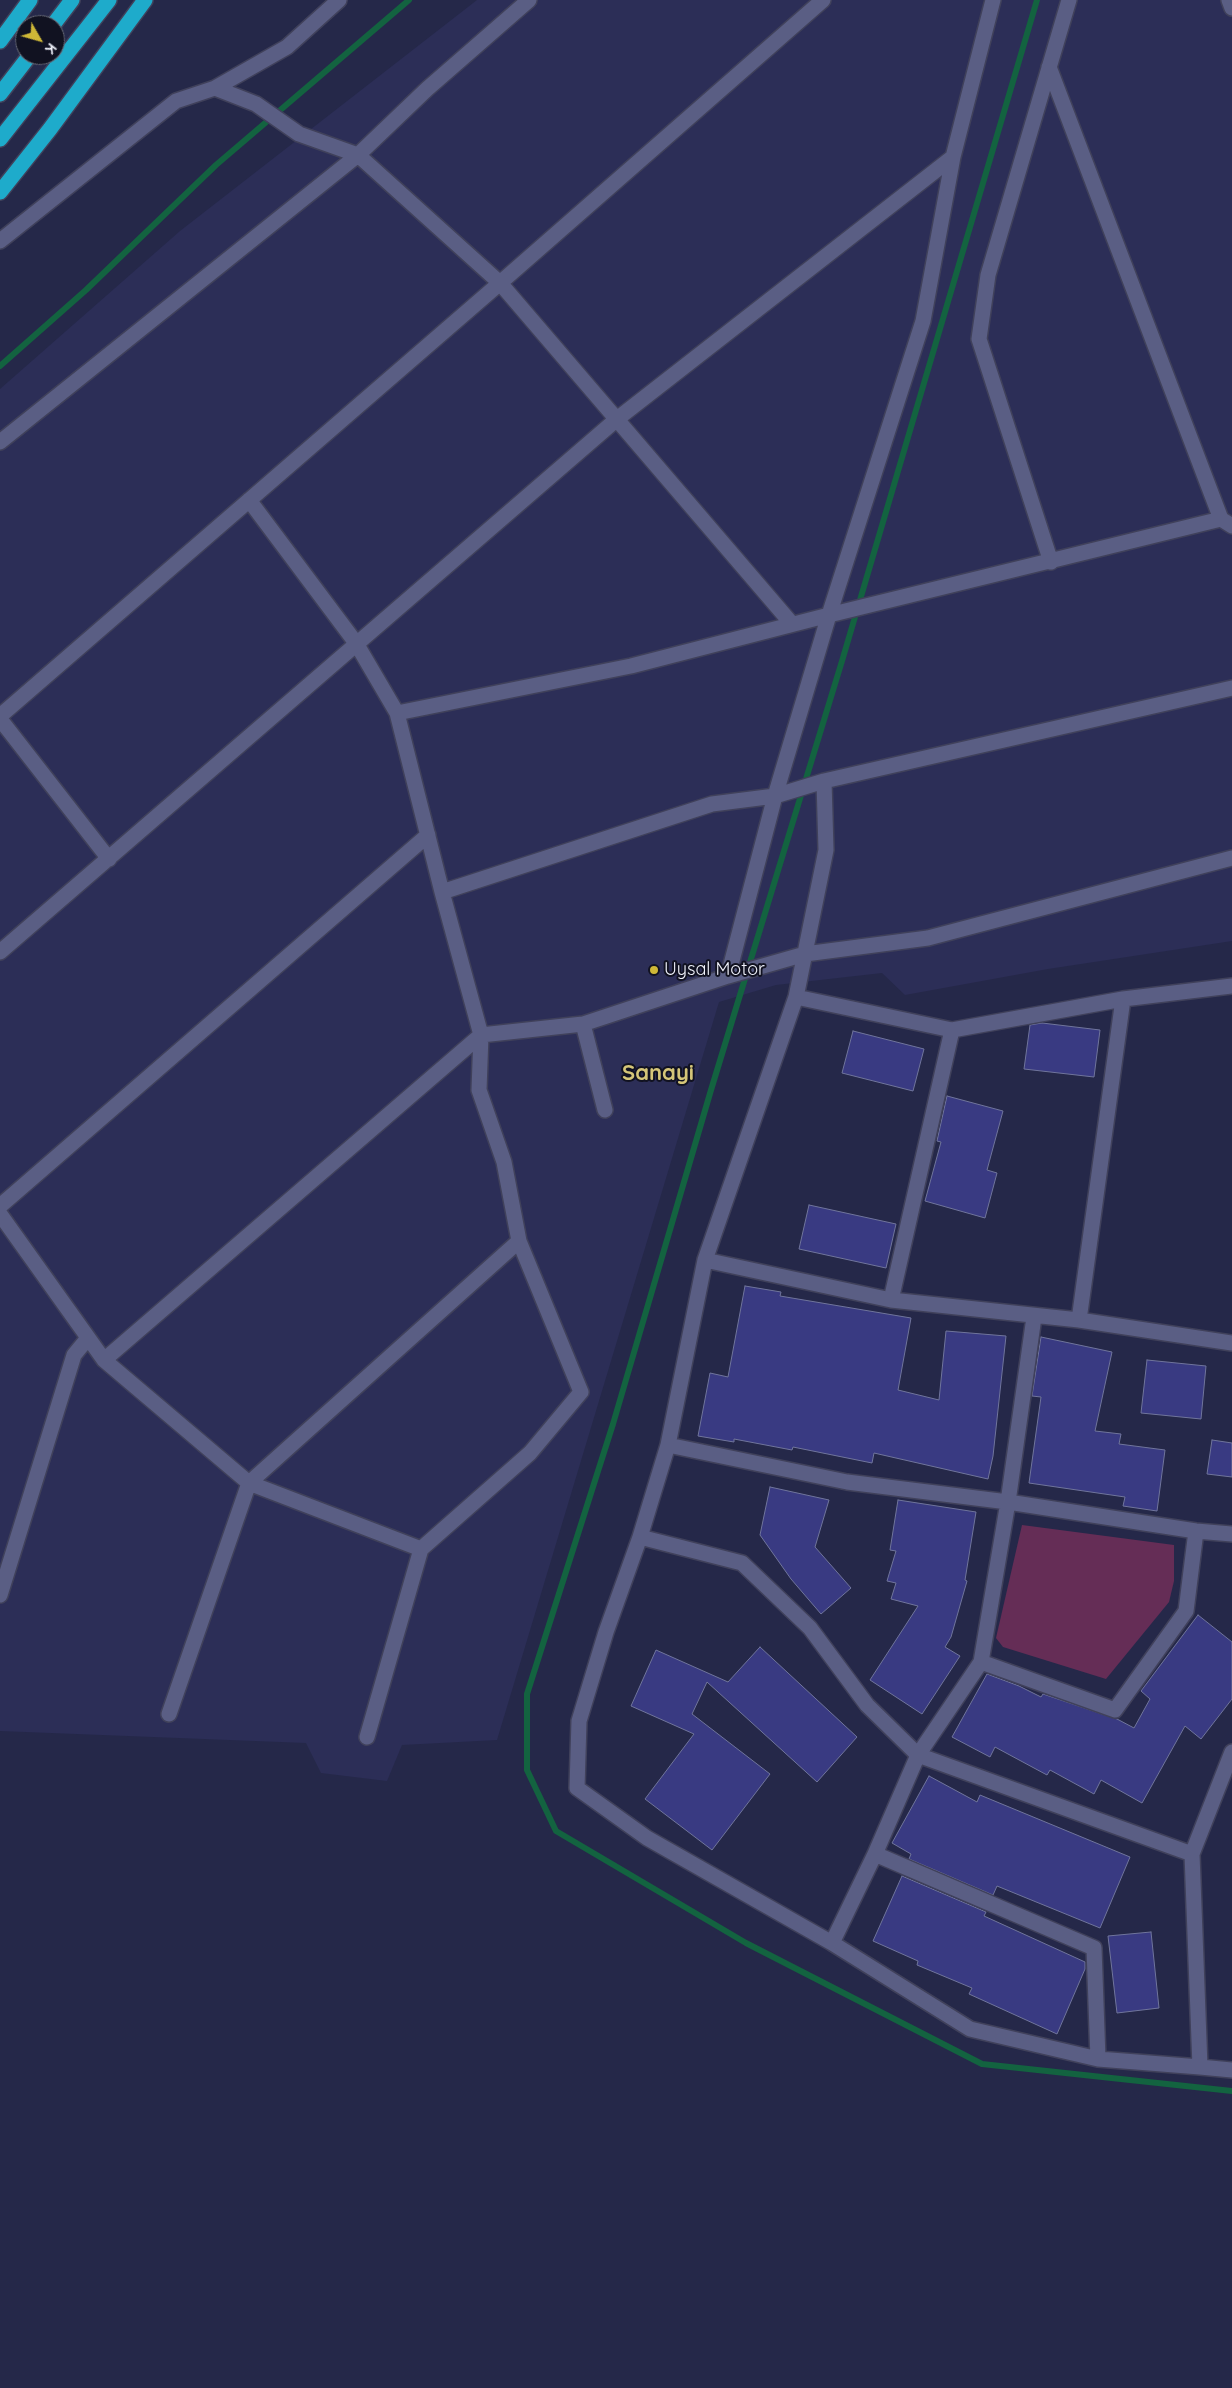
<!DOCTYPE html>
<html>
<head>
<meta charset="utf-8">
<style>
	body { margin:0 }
	#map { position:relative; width:1232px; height:2388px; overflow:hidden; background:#252849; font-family:Quicksand,sans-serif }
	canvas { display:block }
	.north { position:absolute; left:15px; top:15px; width:50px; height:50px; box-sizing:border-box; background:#111221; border:1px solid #6a6c78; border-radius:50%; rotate:128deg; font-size:14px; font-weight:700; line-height:20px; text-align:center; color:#f0f2fb }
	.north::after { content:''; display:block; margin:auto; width:18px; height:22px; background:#cfb837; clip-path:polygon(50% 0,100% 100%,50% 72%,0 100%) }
</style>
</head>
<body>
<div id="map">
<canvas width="1232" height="2388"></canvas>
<div class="north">K</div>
</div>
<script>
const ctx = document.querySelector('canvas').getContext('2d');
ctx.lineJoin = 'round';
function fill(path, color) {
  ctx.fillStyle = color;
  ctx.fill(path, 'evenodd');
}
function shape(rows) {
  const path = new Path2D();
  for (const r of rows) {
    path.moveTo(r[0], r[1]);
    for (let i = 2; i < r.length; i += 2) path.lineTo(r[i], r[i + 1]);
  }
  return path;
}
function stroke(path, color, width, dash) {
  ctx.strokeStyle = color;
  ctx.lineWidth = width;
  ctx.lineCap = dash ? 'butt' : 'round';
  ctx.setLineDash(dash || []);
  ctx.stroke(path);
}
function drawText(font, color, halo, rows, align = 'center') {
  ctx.font = font + ' Quicksand,sans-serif';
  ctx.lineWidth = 4;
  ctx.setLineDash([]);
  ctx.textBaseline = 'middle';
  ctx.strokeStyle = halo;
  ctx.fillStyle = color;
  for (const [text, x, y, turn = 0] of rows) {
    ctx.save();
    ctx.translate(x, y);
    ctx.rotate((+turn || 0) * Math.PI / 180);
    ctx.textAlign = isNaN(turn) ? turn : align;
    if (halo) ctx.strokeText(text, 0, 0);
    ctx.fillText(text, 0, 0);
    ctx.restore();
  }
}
const built = shape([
	[477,0,1232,0,1232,941,1048,969,905,995,882,973,776,985,719,1002,497,1740,402,1745,387,1781,321,1773,306,1743,0,1731,0,389,180,231]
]);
const green = shape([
	[1022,1525,1174,1545,1174,1581,1169,1602,1106,1679,1003,1647,996,1638]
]);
const stream = shape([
	[1037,0,842,661,711,1090,613,1424,527,1694,527,1770,556,1831,746,1943,982,2064,1232,2091],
	[0,366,86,290,216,165,409,0]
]);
const building = shape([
	[1042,1023,1100,1030,1094,1077,1024,1069,1030,1025,1042,1023],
	[853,1031,924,1049,913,1091,842,1073,853,1031],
	[947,1096,1003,1111,987,1170,997,1173,985,1218,925,1201,941,1142,937,1141,947,1096],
	[809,1205,896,1224,886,1268,799,1249,809,1205],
	[745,1286,781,1292,780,1296,911,1318,898,1390,939,1400,946,1331,1006,1336,993,1456,988,1479,874,1453,872,1463,793,1447,792,1450,734,1439,734,1442,698,1436,710,1373,728,1377,745,1286],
	[1041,1337,1112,1352,1095,1431,1121,1434,1119,1444,1165,1450,1157,1511,1123,1506,1125,1497,1029,1483,1041,1397,1032,1396,1041,1337],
	[1147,1360,1206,1366,1201,1419,1141,1413,1147,1360],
	[1212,1440,1232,1443,1232,1477,1207,1474,1212,1440],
	[770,1487,829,1500,815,1547,851,1588,821,1614,791,1579,760,1535,770,1487],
	[898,1500,976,1512,965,1580,967,1581,951,1637,945,1647,960,1656,922,1714,870,1680,918,1606,891,1599,896,1583,887,1581,896,1551,890,1550,898,1500],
	[1198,1615,1232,1642,1232,1699,1201,1739,1185,1726,1142,1803,1101,1780,1094,1794,1050,1770,1047,1775,995,1747,990,1757,952,1737,987,1674,1019,1686,1041,1697,1043,1694,1117,1719,1134,1728,1150,1699,1141,1691,1198,1615],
	[760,1647,857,1737,817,1782,707,1682,692,1714,770,1774,712,1850,645,1799,694,1734,631,1706,656,1650,728,1682,760,1647],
	[929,1776,977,1802,980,1795,1130,1857,1100,1928,997,1886,993,1895,909,1859,911,1854,892,1843,929,1776],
	[902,1876,986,1912,984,1916,1085,1962,1085,1969,1057,2034,969,1994,972,1988,917,1965,918,1961,873,1941,902,1876],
	[1151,1932,1159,2008,1117,2013,1108,1936,1151,1932]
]);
const street = shape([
	[1229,0,1232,8],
	[1049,67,1221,519,1232,526],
	[215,88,287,47,339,0],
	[0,241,176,101,215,88,256,104,299,134,358,155,427,89,529,0],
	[0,442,358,155,500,283,823,0],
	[249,500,356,643,397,713],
	[1051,562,979,339,988,275,1069,0],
	[0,716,500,283,792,624],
	[0,719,109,859],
	[824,781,826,850,796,997,705,1260,668,1445,640,1537,742,1563,810,1628,867,1705,918,1755,875,1854,832,1943,970,2029,1098,2059,1200,2067,1192,1854,1232,1752],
	[442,892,397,713,631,666,829,615,1221,519],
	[0,952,617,419,953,157],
	[728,976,805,954,928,938,1232,858],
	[796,997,952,1030,1123,999,1232,986],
	[583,1024,605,1110],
	[0,1206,428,835],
	[0,1214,104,1360,249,1483,421,1549,530,1453,581,1392,519,1241,504,1162,479,1090,481,1035,442,892,712,804,775,796,824,781,1232,688],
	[705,1260,891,1300,1079,1320,1232,1343],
	[891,1300,952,1030],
	[1034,1317,1008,1502,981,1662,918,1755,1192,1854],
	[1079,1320,1123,999],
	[104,1360,481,1035,583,1024,728,976,775,796,829,615,923,321,953,157,993,0],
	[668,1445,847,1482,1008,1502,1196,1531,1232,1534],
	[640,1537,606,1632,579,1721,577,1788,647,1838,832,1943],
	[0,1595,74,1355,88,1338],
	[981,1662,1115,1710,1186,1611,1196,1531],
	[169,1714,249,1483,519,1241],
	[367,1737,421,1549],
	[875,1854,1094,1948,1098,2059],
	[1200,2067,1232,2070]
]);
const highway = shape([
	[53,25,72,0],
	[0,41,30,0],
	[0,94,30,55],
	[0,139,109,0],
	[0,192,50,129,145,0]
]);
const markers = [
	[654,970,5,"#cfb837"]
];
const poiNames = [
	["Uysal Motor",664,970]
];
const districtNames = [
	["Sanayi",658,1073]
];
fill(built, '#2c2e57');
fill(green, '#652d56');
stroke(stream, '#136340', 6);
fill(building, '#393a82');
stroke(building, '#70759c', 1);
stroke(street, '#40415b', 18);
stroke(highway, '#40415b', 18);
stroke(street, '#5a5e84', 15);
stroke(highway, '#1eabcb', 15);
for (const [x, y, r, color] of markers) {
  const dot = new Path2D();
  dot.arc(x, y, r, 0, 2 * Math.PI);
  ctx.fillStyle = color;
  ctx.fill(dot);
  stroke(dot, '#111221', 2);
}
drawText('18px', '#f0f2fb', '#111221', poiNames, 'left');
drawText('bold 22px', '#d5c679', '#111221', districtNames);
</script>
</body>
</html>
